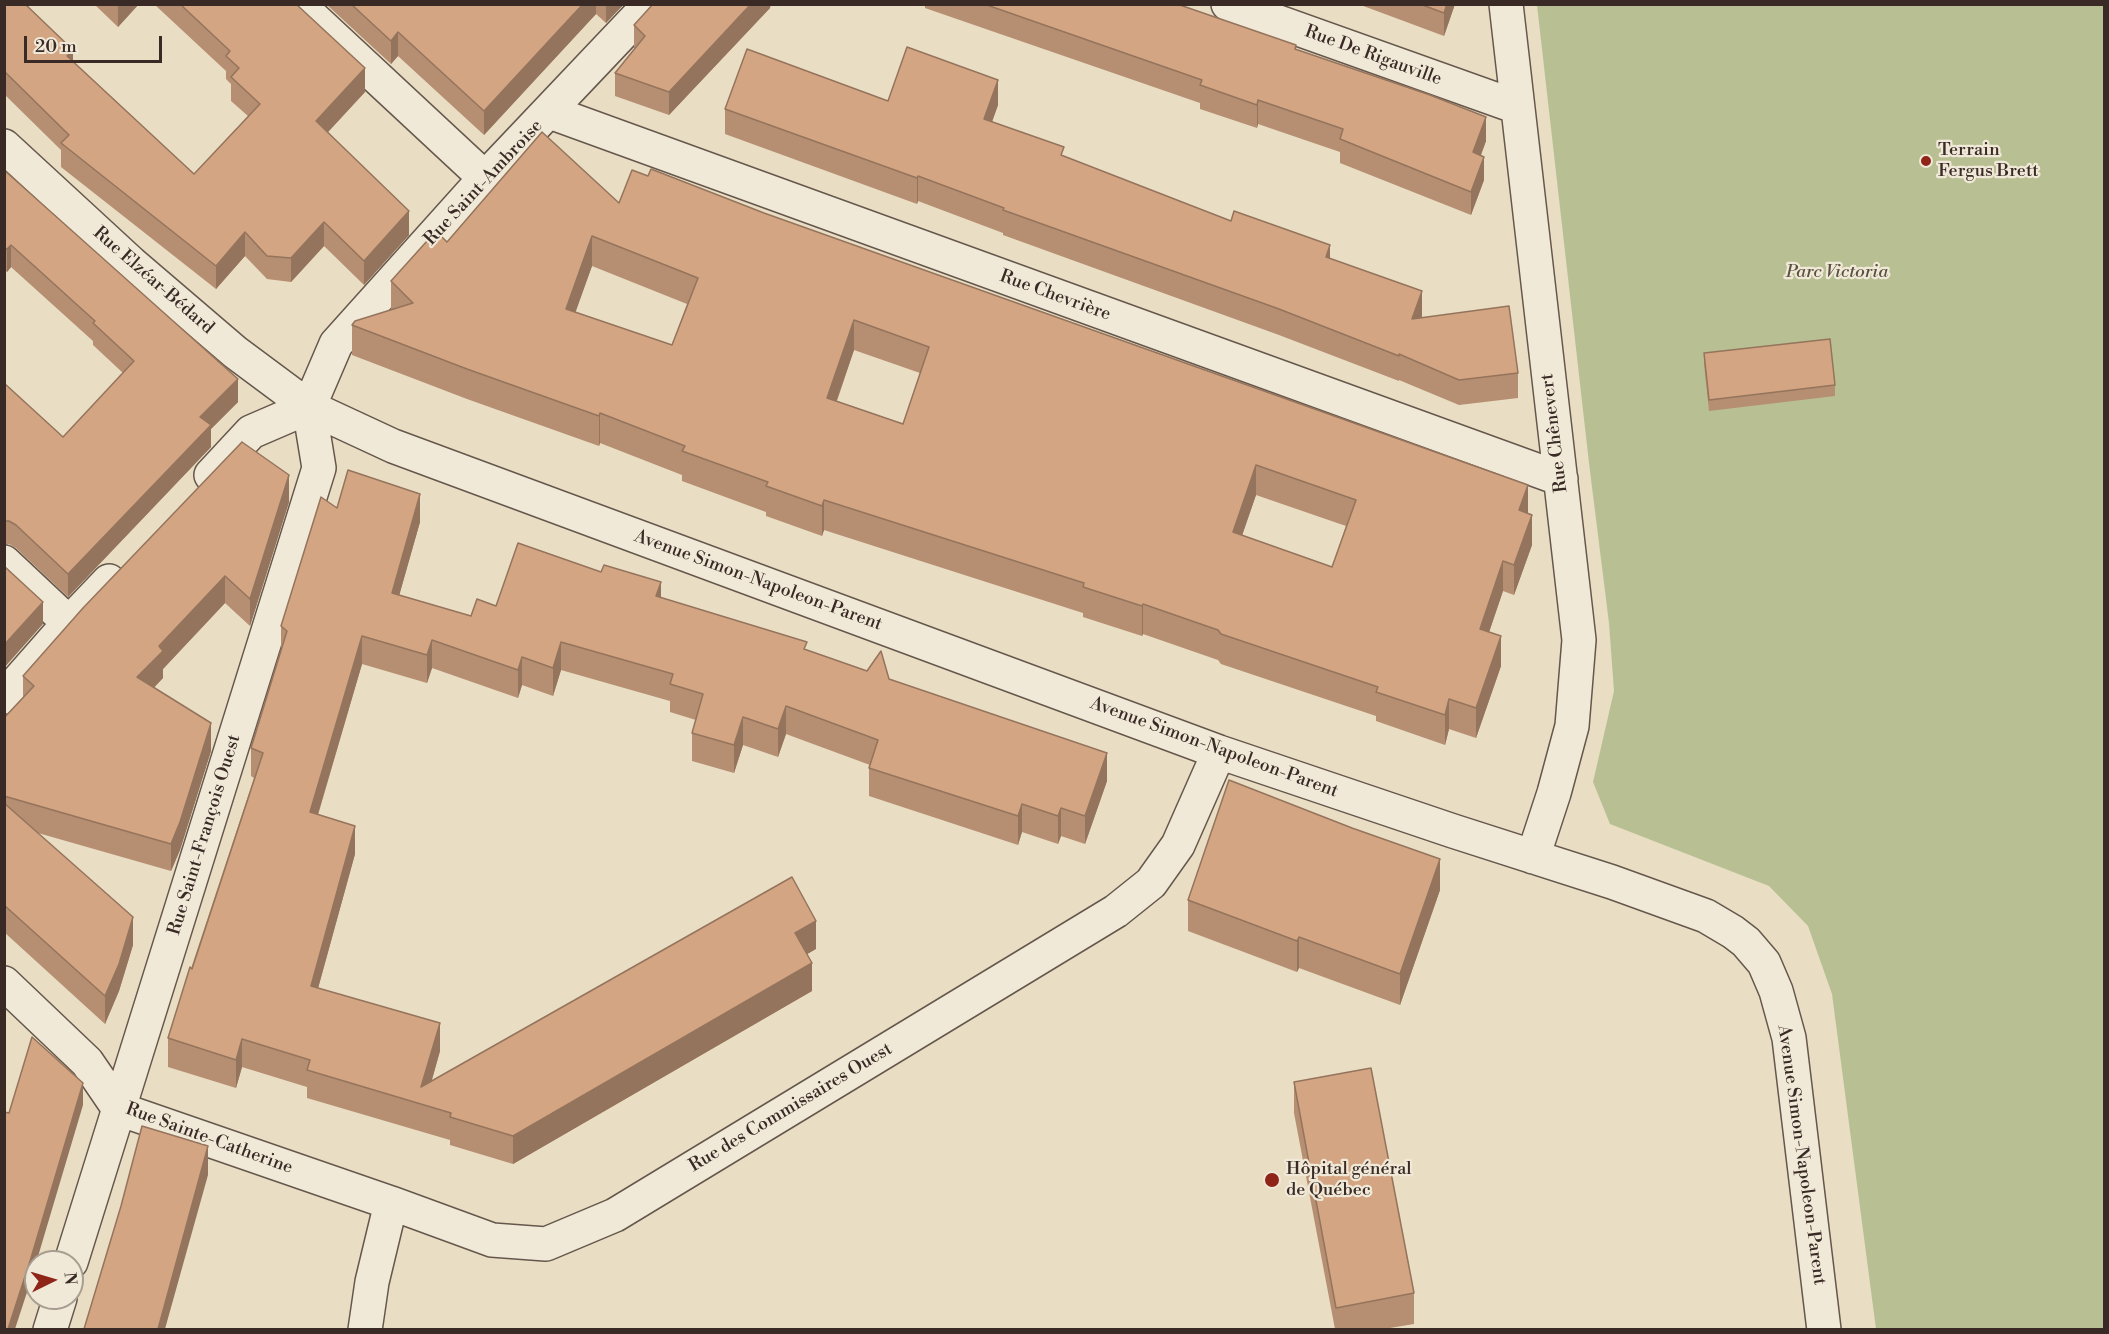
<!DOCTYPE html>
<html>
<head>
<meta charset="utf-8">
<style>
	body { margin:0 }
	#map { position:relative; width:2109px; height:1334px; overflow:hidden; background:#e9ddc3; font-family:"Libre Bodoni",serif }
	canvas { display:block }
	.frame { position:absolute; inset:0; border:6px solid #392a25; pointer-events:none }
	.north { position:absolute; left:24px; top:1250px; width:60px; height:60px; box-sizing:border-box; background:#f1e9d8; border:2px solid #a79d90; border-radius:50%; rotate:85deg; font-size:16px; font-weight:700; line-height:24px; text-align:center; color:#392a25 }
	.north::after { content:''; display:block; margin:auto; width:21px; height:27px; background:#8f2418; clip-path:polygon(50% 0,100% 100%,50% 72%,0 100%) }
	.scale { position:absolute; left:24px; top:36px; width:138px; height:27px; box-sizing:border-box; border:3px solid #392a25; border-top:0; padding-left:8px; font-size:18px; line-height:21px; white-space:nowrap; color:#392a25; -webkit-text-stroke:4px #f1e9d8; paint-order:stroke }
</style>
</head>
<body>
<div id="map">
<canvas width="2109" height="1334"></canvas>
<div class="frame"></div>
<div class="north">N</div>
<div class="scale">20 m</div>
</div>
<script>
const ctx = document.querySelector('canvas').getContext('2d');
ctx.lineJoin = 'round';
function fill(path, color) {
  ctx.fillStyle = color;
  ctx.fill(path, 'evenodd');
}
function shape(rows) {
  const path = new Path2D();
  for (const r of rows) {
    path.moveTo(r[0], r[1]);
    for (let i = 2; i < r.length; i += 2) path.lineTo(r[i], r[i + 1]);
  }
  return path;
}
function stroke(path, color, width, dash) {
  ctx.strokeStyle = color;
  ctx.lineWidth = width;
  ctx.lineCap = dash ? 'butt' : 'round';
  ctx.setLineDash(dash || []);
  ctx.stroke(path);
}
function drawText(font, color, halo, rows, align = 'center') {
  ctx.font = font + ' "Libre Bodoni",serif';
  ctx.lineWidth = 4.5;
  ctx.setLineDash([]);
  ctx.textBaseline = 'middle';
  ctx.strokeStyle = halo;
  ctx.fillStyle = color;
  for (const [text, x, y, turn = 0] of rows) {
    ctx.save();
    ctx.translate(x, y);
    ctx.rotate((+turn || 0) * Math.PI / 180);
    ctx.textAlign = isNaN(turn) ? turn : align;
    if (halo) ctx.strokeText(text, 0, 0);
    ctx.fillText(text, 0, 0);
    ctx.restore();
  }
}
const green = shape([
	[1537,5,2104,5,2104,1329,1876,1329,1832,994,1808,926,1769,886,1610,824,1593,782,1614,691,1609,623,1589,463]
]);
const minor = shape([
	[298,4,485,178],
	[1228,4,1517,107],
	[1506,4,1579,640,1572,726,1554,793,1533,857],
	[550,112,1561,479],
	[4,146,131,263,235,352,309,407,393,446,1219,752,1453,831,1612,882,1706,916,1733,932,1746,942,1764,963,1776,991,1789,1038,1824,1330],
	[211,475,251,432,309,407,336,344,485,178,650,4],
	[4,562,69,623],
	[4,697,69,623,109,581],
	[4,983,87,1062,119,1109,391,1203],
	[71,1262,319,468,309,407],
	[50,1330,60,1298],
	[365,1330,372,1282,391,1203,492,1240,546,1244,615,1215,1116,911,1151,883,1178,845,1219,752]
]);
const wall = shape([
	[4,4,73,61,194,174,248,116,231,101,231,84,226,79,226,71,154,4,296,4,365,92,328,132,409,235,364,285,324,246,291,282,267,279,245,256,216,289,61,167,61,150,4,94],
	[94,4,139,4,118,27],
	[326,4,624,4,606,23,596,14,484,135,398,56,391,64],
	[922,4,1177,4,1296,49,1486,141,1481,155,1484,180,1471,215,1340,163,1340,152,1258,124,1257,128,1200,109,1200,103,925,8,925,6],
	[1358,4,1455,4,1444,36],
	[770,8,669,115,615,96,615,73,634,49,634,25],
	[888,101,998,105,992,122,1064,156,1231,221,1330,258,1422,316,1422,317,1518,373,1518,398,1459,405,1399,380,1399,381,1279,335,1003,235,1003,233,918,201,917,204,725,134,725,109],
	[4,170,238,402,211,429,211,447,68,597,16,548,9,544,4,544,4,383,63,437,123,373,93,345,93,341,11,267,7,272,4,270],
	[619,203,1528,514,1532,545,1514,595,1503,591,1489,632,1501,666,1476,738,1449,729,1445,745,1376,721,1376,716,1221,664,1218,660,1143,634,1142,636,1083,617,1083,613,824,530,822,536,766,516,766,512,682,481,682,475,600,443,599,446,467,399,352,355,352,325,391,310,391,281,447,242],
	[592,266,687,304,672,345,575,312],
	[854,350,920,373,903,424,837,401],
	[1256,495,1346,526,1332,567,1242,535],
	[1704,353,1835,385,1835,396,1709,411,1704,364],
	[289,502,250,626,225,603,163,669,163,678,154,688,211,751,180,850,171,871,38,833,133,945,119,991,105,1024,4,932,4,717,23,697,23,676],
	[337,508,420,522,399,595,471,616,496,606,661,598,889,679,1107,781,1085,844,1061,836,1058,844,1022,832,1018,845,869,796,869,768,870,765,786,734,778,757,743,745,734,773,692,761,692,733,696,720,670,712,670,701,561,670,553,696,522,685,518,698,432,668,427,683,362,664,318,815,355,854,318,988,440,1051,431,1082,816,949,807,954,812,991,513,1164,450,1145,450,1140,307,1098,307,1087,242,1067,236,1088,168,1067,168,1038,254,778,251,776,251,748,281,651,281,626],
	[1352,828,1440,890,1400,1005,1299,968,1297,972,1188,931,1188,900],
	[1294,1082,1414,1293,1414,1324,1384,1329,1335,1329,1294,1113]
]);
const shadedWall = shape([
	[118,4,139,4,118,27],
	[583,4,596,4,596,14,484,135,484,111],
	[606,4,624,4,606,23],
	[751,4,771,4,770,8,669,115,669,92],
	[1447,4,1455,4,1444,36,1444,13],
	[398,32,398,56,391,64,391,41],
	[73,50,73,73,67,56],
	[365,68,365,92,316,145,316,121],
	[998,80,998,105,984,144,984,119],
	[1258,100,1258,124,1257,128,1257,105],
	[1486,117,1486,141,1473,176,1473,152],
	[1484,157,1484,180,1471,215,1471,192],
	[918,176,918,201,917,204,917,178],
	[409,211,409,235,364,285,364,261],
	[324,222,324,246,291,282,291,258],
	[245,232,245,256,216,289,216,266],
	[592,236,592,266,566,339,566,309],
	[11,245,11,267,7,272,7,249],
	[1330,245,1330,271,1326,257],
	[1422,291,1422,316,1412,344,1412,319],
	[854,320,854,350,827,428,827,398],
	[238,379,238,402,211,429,211,447,68,597,68,574,200,417],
	[600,413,600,443,599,446,599,416],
	[1256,465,1256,495,1233,562,1233,532],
	[289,475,289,502,250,626,250,599],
	[1528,485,1528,515,1519,510],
	[420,494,420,522,392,621,392,593],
	[824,500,824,530,822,536,822,506],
	[1532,515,1532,545,1514,595,1514,565],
	[1503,561,1503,591,1480,659,1480,629],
	[225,576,225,603,163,669,163,678,137,704,137,677,159,646],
	[661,582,661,610,656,596],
	[43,602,43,624,4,668,4,645],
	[1143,604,1143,634,1142,636,1142,606],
	[362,636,362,664,310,841,310,812],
	[1501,636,1501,666,1476,738,1476,708],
	[432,640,432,668,427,683,427,655],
	[561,642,561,670,553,696,553,668],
	[522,657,522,685,518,698,518,670],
	[1449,699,1449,729,1445,745,1445,715],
	[786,706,786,734,778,757,778,729],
	[743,717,743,745,734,773,734,745],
	[211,723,211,751,180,850,171,871,171,844],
	[1107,753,1107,781,1085,844,1085,816],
	[1022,804,1022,832,1018,845,1018,816],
	[1061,808,1061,836,1058,844,1058,816],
	[355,826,355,854,311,1014,311,986],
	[1440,859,1440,890,1400,1005,1400,974],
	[133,917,133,945,119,991,105,1024,105,996],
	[816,921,816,949,795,961,795,933],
	[1299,937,1299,968,1297,972,1297,941],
	[812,963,812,991,513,1164,513,1136],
	[440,1023,440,1051,425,1105,421,1087],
	[242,1039,242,1067,236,1088,236,1060],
	[83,1083,83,1105,31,1280,15,1329,8,1329],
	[208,1146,208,1175,165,1329,158,1329]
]);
const building = shape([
	[4,4,25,4,73,50,67,56,194,174,260,104,231,77,239,68,226,56,230,51,180,4,296,4,365,68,316,121,409,211,364,261,324,222,291,258,267,256,245,232,216,266,61,143,69,135,4,71,4,4],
	[351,4,583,4,484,111,398,32,391,41,351,4],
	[653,4,751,4,669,92,615,73,645,36,634,25,653,4],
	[984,4,1177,4,1296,45,1295,49,1430,95,1486,117,1473,152,1484,157,1471,192,1340,139,1343,129,1258,100,1257,105,1200,85,1202,80,984,4],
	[1420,4,1447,4,1444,13,1420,4],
	[907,47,998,80,984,119,1064,147,1061,155,1231,221,1234,211,1330,245,1326,257,1422,291,1412,319,1509,306,1518,373,1459,380,1399,354,1399,356,1279,309,1003,210,1004,208,918,176,917,178,725,109,747,49,888,101,907,47],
	[542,132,619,203,632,170,648,176,651,169,764,213,1528,485,1519,510,1532,515,1514,565,1503,561,1480,629,1501,636,1476,708,1449,699,1445,715,1376,692,1378,687,1221,634,1218,630,1143,604,1142,606,1083,587,1084,583,824,500,822,506,766,486,768,482,682,451,685,446,600,413,599,416,467,369,352,325,355,321,413,303,391,281,436,231,447,242,542,132],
	[592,236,698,278,672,345,566,309,592,236],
	[854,320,929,347,903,424,827,398,854,320],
	[1256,465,1356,500,1332,567,1233,532,1256,465],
	[4,170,238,379,200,417,211,425,68,574,16,525,9,521,4,521,4,383,63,437,134,361,93,323,95,321,11,245,7,249,4,248,4,170],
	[1830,339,1835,385,1709,400,1704,353,1830,339],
	[242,442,289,475,250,599,225,576,159,646,163,651,137,677,211,723,180,822,171,844,4,796,4,718,34,686,23,676,83,608,242,442],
	[348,470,420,494,392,593,471,616,477,599,496,606,518,543,601,572,604,565,661,582,656,596,807,642,804,649,867,671,881,651,889,679,1107,753,1085,816,1061,808,1058,816,1022,804,1018,816,869,768,878,740,786,706,778,729,743,717,734,745,692,733,703,694,670,684,673,674,561,642,553,668,522,657,518,670,432,640,427,655,362,636,310,812,355,826,311,986,440,1023,421,1087,792,877,816,921,795,933,812,963,513,1136,450,1117,451,1113,307,1070,310,1060,242,1039,236,1060,168,1038,190,967,192,969,263,753,251,748,287,631,281,626,321,497,337,508,348,470],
	[4,566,43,602,4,645,4,566],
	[1229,780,1352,828,1440,859,1400,974,1299,937,1297,941,1188,900,1229,780],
	[4,803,133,917,119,964,105,996,4,905,4,803],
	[32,1037,83,1083,31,1258,8,1329,4,1329,4,1112,9,1113,32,1037],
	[1371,1068,1414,1293,1336,1308,1294,1082,1371,1068],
	[142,1126,208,1146,158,1329,84,1329,121,1206,142,1126]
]);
const markers = [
	[1926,161,6,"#8f2418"],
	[1272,1180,8,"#8f2418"]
];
const streetNames = [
	["Rue De Rigauville",1373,56,20],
	["Rue Saint-Ambroise",484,183,-47],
	["Rue Elzéar-Bédard",153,281,41],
	["Rue Chevrière",1055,296,20],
	["Rue Chênevert",1555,433,-97],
	["Avenue Simon-Napoleon-Parent",758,581,20],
	["Avenue Simon-Napoleon-Parent",1214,748,20],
	["Rue Saint-François Ouest",205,835,-73],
	["Rue des Commissaires Ouest",791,1108,-31],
	["Rue Sainte-Catherine",209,1139,20],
	["Avenue Simon-Napoleon-Parent",1801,1155,82]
];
const poiNames = [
	["Terrain",1938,151],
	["Fergus Brett",1938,172],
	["Hôpital général",1286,1170],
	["de Québec",1286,1191]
];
const parkNames = [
	["Parc Victoria",1837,273]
];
fill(green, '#b8c093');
stroke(minor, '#65574c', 36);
stroke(minor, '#f1e9d8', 33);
fill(wall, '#b68e71');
fill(shadedWall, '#94745c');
fill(building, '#d4a583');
stroke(building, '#94745c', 1.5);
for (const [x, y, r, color] of markers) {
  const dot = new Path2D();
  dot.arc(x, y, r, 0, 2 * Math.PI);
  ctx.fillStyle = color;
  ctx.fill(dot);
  stroke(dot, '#f1e9d8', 2);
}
drawText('18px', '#392a25', '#f1e9d8', streetNames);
drawText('18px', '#392a25', '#f1e9d8', poiNames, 'left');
drawText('italic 18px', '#595040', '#f1e9d8', parkNames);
</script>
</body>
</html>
